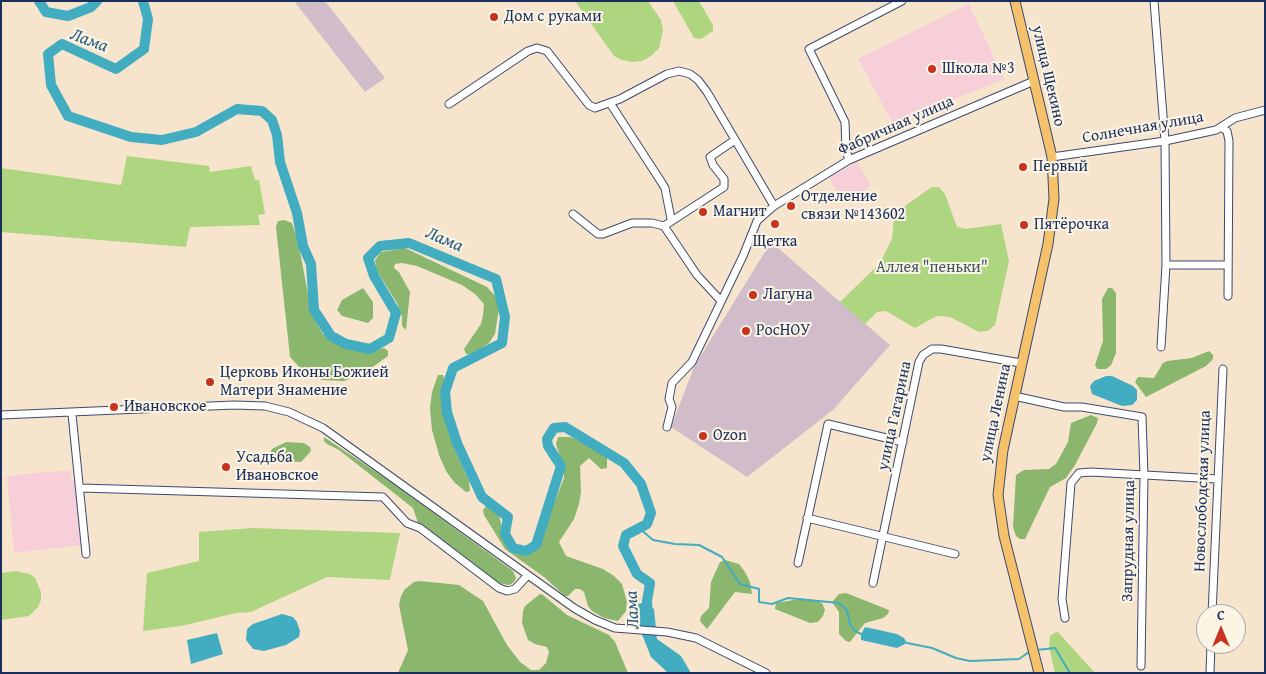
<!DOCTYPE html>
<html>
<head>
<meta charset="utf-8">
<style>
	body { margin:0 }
	#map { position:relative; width:1266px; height:674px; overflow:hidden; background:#f6e5cc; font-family:"Gentium Book Plus",serif }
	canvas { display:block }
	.frame { position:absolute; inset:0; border:2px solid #1b2f5e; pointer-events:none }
	.north { position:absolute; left:1196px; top:604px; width:50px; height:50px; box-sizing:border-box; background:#fcf5e5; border:1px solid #a2a6af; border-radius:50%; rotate:0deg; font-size:14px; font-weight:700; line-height:20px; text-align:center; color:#1b2f5e }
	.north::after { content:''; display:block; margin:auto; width:18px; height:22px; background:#c8321e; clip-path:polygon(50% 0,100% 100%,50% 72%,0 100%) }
</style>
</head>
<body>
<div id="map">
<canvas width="1266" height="674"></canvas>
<div class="frame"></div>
<div class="north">С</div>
</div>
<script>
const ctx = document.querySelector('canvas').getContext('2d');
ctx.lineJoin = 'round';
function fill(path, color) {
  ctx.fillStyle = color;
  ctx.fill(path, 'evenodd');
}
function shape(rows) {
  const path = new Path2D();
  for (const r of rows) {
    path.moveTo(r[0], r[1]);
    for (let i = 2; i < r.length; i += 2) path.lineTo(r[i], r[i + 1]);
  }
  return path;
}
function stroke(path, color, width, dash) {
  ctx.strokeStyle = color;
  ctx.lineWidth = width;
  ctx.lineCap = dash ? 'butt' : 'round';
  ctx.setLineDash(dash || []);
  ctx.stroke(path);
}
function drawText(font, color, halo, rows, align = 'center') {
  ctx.font = font + ' "Gentium Book Plus",serif';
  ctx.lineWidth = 4;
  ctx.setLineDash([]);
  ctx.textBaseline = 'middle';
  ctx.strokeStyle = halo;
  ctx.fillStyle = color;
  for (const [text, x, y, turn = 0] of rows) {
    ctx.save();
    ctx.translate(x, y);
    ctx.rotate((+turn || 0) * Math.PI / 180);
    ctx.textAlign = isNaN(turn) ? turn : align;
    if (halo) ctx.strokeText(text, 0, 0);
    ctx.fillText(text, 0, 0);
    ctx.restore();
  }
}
const built = shape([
	[969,4,1004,79,893,124,858,59],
	[857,162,871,186,843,202,829,177],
	[70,470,72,481,76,481,82,545,14,553,7,476]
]);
const industrial = shape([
	[294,1,325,1,385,78,365,92],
	[771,242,890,345,833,410,747,477,671,427,694,367]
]);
const green = shape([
	[575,1,648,1,661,20,663,30,659,48,651,56,642,61,632,62,622,60,614,56],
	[673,1,699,1,713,25,713,31,701,39,694,38],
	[127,156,209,166,210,172,251,166,255,180,259,180,265,214,258,215,260,225,190,227,186,247,1,232,1,168,121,185],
	[932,187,939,187,945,194,957,227,966,229,1001,224,1009,261,995,325,988,331,979,332,950,317,937,316,915,328,886,311,877,312,865,324,840,302,880,263,892,239,894,219,898,211],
	[253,528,400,533,390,580,327,577,251,612,236,613,181,626,143,631,147,573,199,561,199,532],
	[16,571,30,574,35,578,41,592,41,600,38,607,29,616,1,620,1,573],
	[1058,632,1076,652,1095,673,1055,673,1049,647,1050,636,1054,633]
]);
const forest = shape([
	[284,220,292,223,298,241,312,315,323,334,344,348,364,352,384,348,388,351,388,356,363,374,344,381,322,380,302,370,290,357,276,227,278,221],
	[405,248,487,287,498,299,499,308,495,334,489,343,473,354,466,354,464,349,481,324,483,315,484,304,475,294,462,285,417,266,402,263,395,264,394,268,399,272,410,292,406,330,402,326,402,317,397,303,377,271,375,260,381,252],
	[363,288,373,302,373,318,368,323,342,316,337,310,342,300],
	[1108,288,1112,288,1116,293,1116,353,1111,365,1106,369,1097,369,1095,365,1103,341,1102,299],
	[1209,351,1213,355,1213,359,1206,366,1146,397,1135,382,1138,377,1154,378,1163,363,1167,361,1192,358],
	[438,375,443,375,445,380,442,408,454,448,469,481,470,491,466,492,454,482,446,471,439,455,432,430,430,408,432,392],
	[1091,415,1098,418,1097,423,1075,465,1066,478,1050,487,1025,539,1020,539,1016,536,1013,527,1016,475,1024,470,1049,469,1056,464,1068,442,1071,423],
	[324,437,391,482,513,571,516,578,514,582,509,585,497,583,418,523,413,508,339,450,327,444,324,441],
	[558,437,570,437,584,442,607,457,607,468,601,469,589,458,580,466,581,492,579,504,574,519,559,542,566,556,603,569,614,576,622,584,627,602,626,611,618,621,604,618,592,611,588,606,584,592,580,589,575,589,568,596,565,596,544,577,505,549,484,515,483,510,486,506,490,506,498,512,505,539,513,549,524,552,537,548,564,478,564,468,556,444],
	[286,442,304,443,310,447,311,451,301,462,277,461,270,453,272,449],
	[725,560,739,564,745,572,750,582,752,594,735,592,707,629,700,621,701,616,709,608,711,582,720,562],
	[420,581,459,585,483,601,507,645,520,662,531,670,539,670,546,663,549,652,547,647,535,644,528,640,522,623,523,611,525,606,540,594,543,595,567,615,609,635,615,642,628,673,398,673,408,650,399,605,401,596,405,589,414,582],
	[846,593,889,610,888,614,883,618,865,623,850,642,846,641,839,634,839,612,832,602,839,594],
	[794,600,813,600,822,603,825,610,823,616,818,622,810,623,775,609,776,603]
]);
const water = shape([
	[1106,376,1112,376,1133,386,1137,390,1137,400,1132,405,1122,406,1092,394,1090,386,1094,381],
	[643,603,654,609,657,639,681,656,691,673,668,673,651,657,633,612,638,604],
	[282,614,293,617,297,622,300,631,299,637,286,645,264,651,253,649,246,640,247,629,253,624],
	[865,627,897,634,904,638,907,643,897,648,861,640,861,634],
	[217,633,223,654,191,664,187,640]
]);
const stream = shape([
	[639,528,653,540,675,544,699,545,722,557,740,584,759,589,759,602,772,604,788,598,839,603,847,610,850,624,855,631,861,634],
	[907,643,932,648,956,658,970,661,1019,659,1029,652],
	[1036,650,1055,648,1070,673]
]);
const river = shape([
	[39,1,46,12,68,16,91,7,97,1],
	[143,1,148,19,144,49,116,69,62,44,48,54,51,85,68,116,131,137,162,140,196,132,237,109,262,111,272,120,277,135,280,162,297,213,303,246,311,264,314,310,331,336,346,344,370,349,389,338,396,313,374,276,368,258,380,246,409,243,496,279,505,317,502,343,453,368,445,392,447,412,457,443,482,497,508,517,505,534,513,548,526,551,536,545,561,466,548,446,547,439,554,428,565,427,624,463,641,484,651,513,647,524,626,535,623,546,637,574,650,583,647,601,648,616]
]);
const minor = shape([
	[1154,1,1165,141,1166,265,1161,347],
	[610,103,660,180,665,188,671,219],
	[449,104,528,51,537,48,547,51,589,105,595,108,620,99,667,74,679,71,690,74,698,80,707,92,774,206],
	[1222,128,1227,131,1229,141,1228,296],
	[1052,157,1165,141,1216,130,1235,118,1265,110],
	[849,160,846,150,845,122,809,49,902,1],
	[573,214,598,234,603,234,632,223,652,223,664,226,697,275,721,301],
	[664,226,724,187,724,179,713,165,710,157,735,140],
	[1166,265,1228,265],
	[1014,396,1064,407,1082,407,1142,417,1144,475,1141,666],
	[72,414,86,554],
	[1,415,234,405,265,406,289,412,323,428,574,608,595,620,615,628,667,632,696,638,766,673],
	[667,427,672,407,669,399,672,383,692,362,743,256,757,221,774,206,849,160,1034,81],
	[81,488,383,497,407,523,420,528,499,588,507,591,515,589,528,575],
	[807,518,955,554],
	[798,563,828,424,903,442],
	[873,583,919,362,923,355,932,349,941,349,1021,363],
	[1212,614,1223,369],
	[1065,618,1062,599,1071,483,1079,473,1091,472,1217,479],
	[1210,673,1211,644]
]);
const major = shape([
	[1015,1,1052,157,1054,199,1048,244,1003,450,998,495,1004,536,1039,673]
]);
const markers = [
	[494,17,5,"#c8321e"],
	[932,69,5,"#c8321e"],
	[1023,167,5,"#c8321e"],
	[791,206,5,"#c8321e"],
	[703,212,5,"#c8321e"],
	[775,224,5,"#c8321e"],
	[1024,225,5,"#c8321e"],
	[753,295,5,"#c8321e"],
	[746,331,5,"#c8321e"],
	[210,382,5,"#c8321e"],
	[114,407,5,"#c8321e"],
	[703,436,5,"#c8321e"],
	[226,467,5,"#c8321e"]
];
const poiNames = [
	["Дом с руками",504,17],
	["Школа №3",942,69],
	["Первый",1033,167],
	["Отделение",801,197],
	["связи №143602",801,215],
	["Магнит",713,212],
	["Пятёрочка",1034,225],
	["Щетка",775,242,"center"],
	["Лагуна",763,295],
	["РосНОУ",756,331],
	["Церковь Иконы Божией",220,373],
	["Матери Знамение",220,391],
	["Ивановское",124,407],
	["Ozon",713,436],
	["Усадьба",236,458],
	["Ивановское",236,476]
];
const streetNames = [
	["улица Щекино",1048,76,77],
	["Фабричная улица",896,126,-24],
	["Солнечная улица",1143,128,-10],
	["улица Ленина",996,413,-78],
	["улица Гагарина",895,416,-78],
	["Новослободская улица",1203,491,-88],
	["Запрудная улица",1129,541,-89]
];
const parkNames = [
	["Аллея \"пеньки\"",932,268]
];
const waterNames = [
	["Лама",89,41,20],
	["Лама",444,240,23],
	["Лама",633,610,-93]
];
fill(built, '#f6cfd8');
fill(industrial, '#d1bdca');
fill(green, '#aed57f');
fill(forest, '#8ab66e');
fill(water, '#42acc1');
stroke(stream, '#42acc1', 2);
stroke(river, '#42acc1', 10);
stroke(minor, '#3c4a6e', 9);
stroke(major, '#3c4a6e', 11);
stroke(minor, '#fff', 7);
stroke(major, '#f5c16b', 9);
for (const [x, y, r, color] of markers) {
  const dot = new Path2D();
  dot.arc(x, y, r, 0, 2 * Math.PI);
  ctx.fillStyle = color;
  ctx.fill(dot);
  stroke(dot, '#fcf5e5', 2);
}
drawText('16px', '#1b2f5e', '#fcf5e5', poiNames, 'left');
drawText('16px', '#1b2f5e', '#fcf5e5', streetNames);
drawText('16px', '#405866', '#fcf5e5', parkNames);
drawText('italic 18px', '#295b81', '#fcf5e5', waterNames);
</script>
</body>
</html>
